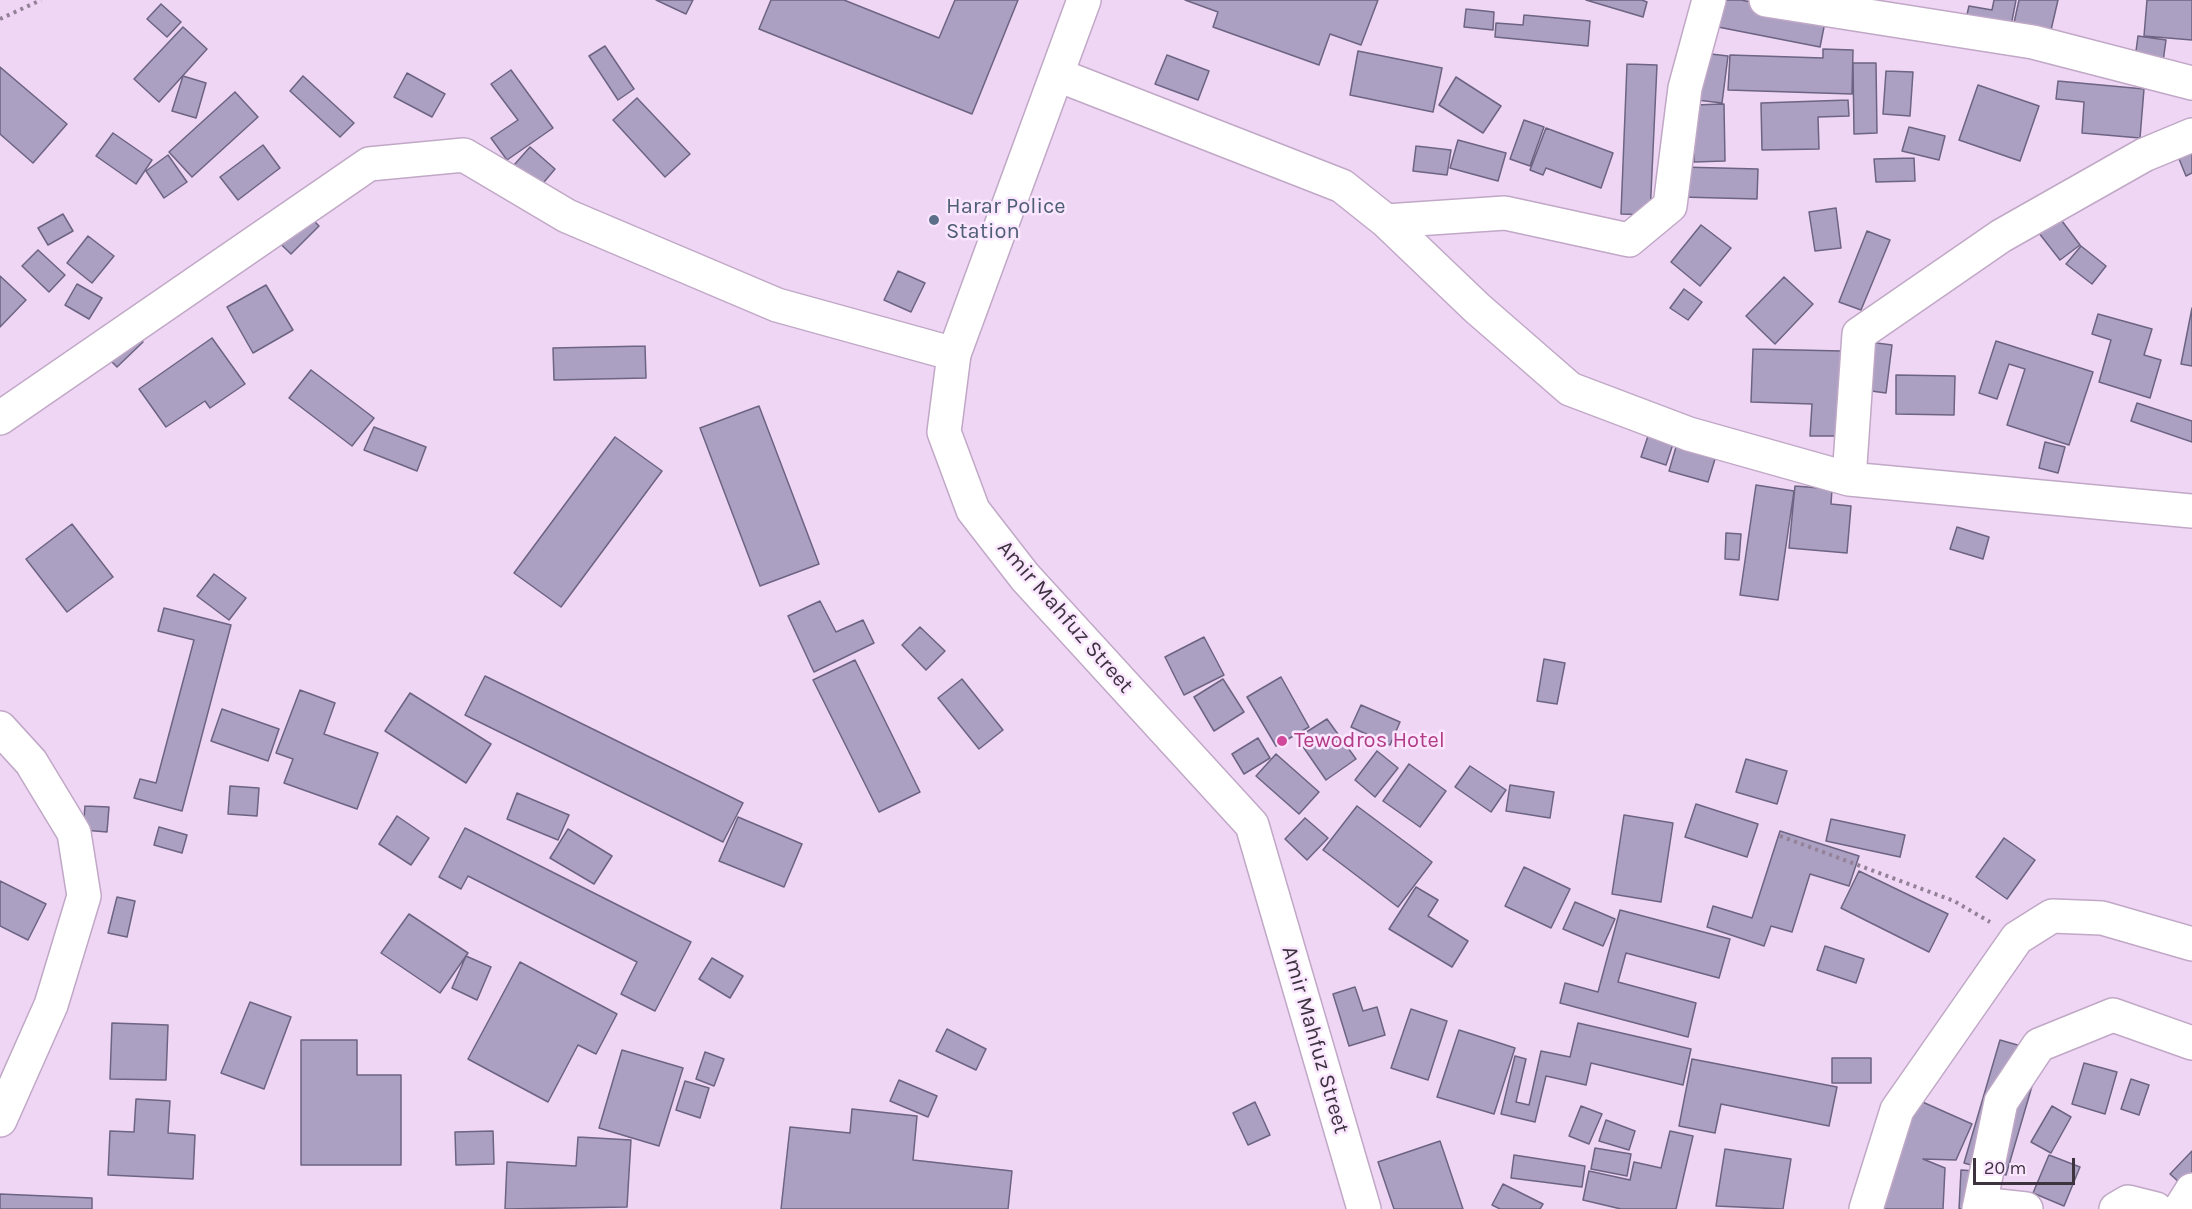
<!DOCTYPE html>
<html>
<head>
<meta charset="utf-8">
<style>
	body { margin:0 }
	#map { position:relative; width:2192px; height:1209px; overflow:hidden; background:#efd6f5; font-family:Karla,sans-serif }
	canvas { display:block }
	.scale { position:absolute; left:1973px; top:1158px; width:102px; height:27px; box-sizing:border-box; border:3px solid #3d333f; border-top:0; padding-left:8px; font-size:18px; line-height:21px; white-space:nowrap; color:#3d333f; -webkit-text-stroke:4px #fae6ff; paint-order:stroke }
</style>
</head>
<body>
<div id="map">
<canvas width="2192" height="1209"></canvas>
<div class="scale">20 m</div>
</div>
<script>
const ctx = document.querySelector('canvas').getContext('2d');
ctx.lineJoin = 'round';
function fill(path, color) {
  ctx.fillStyle = color;
  ctx.fill(path, 'evenodd');
}
function shape(rows) {
  const path = new Path2D();
  for (const r of rows) {
    path.moveTo(r[0], r[1]);
    for (let i = 2; i < r.length; i += 2) path.lineTo(r[i], r[i + 1]);
  }
  return path;
}
function stroke(path, color, width, dash) {
  ctx.strokeStyle = color;
  ctx.lineWidth = width;
  ctx.lineCap = dash ? 'butt' : 'round';
  ctx.setLineDash(dash || []);
  ctx.stroke(path);
}
function drawText(font, color, halo, rows, align = 'center') {
  ctx.font = font + ' Karla,sans-serif';
  ctx.lineWidth = 5;
  ctx.setLineDash([]);
  ctx.textBaseline = 'middle';
  ctx.strokeStyle = halo;
  ctx.fillStyle = color;
  for (const [text, x, y, turn = 0] of rows) {
    ctx.save();
    ctx.translate(x, y);
    ctx.rotate((+turn || 0) * Math.PI / 180);
    ctx.textAlign = isNaN(turn) ? turn : align;
    if (halo) ctx.strokeText(text, 0, 0);
    ctx.fillText(text, 0, 0);
    ctx.restore();
  }
}
const building = shape([
	[656,0,693,0,686,14,656,0],
	[771,0,844,0,939,38,955,0,1018,0,972,114,759,29,771,0],
	[1185,0,1378,0,1361,45,1330,34,1319,65,1213,27,1218,12,1185,0],
	[1586,0,1642,0,1647,2,1643,17,1586,0],
	[1723,0,1741,0,1826,17,1820,47,1718,27,1723,0],
	[1994,0,2016,0,2010,31,1965,23,1969,6,1992,10,1994,0],
	[2019,0,2058,0,2051,30,2014,23,2019,0],
	[2147,0,2192,0,2192,40,2144,36,2147,0],
	[161,4,181,22,167,37,147,19,161,4],
	[1466,9,1494,12,1493,30,1464,27,1466,9],
	[1524,15,1590,21,1588,46,1495,37,1496,23,1523,25,1524,15],
	[183,27,207,49,159,102,134,79,183,27],
	[2138,36,2166,40,2162,69,2134,66,2138,36],
	[605,46,634,89,618,100,589,56,605,46],
	[1823,49,1853,50,1852,94,1728,90,1730,55,1823,58,1823,49],
	[1358,51,1442,68,1433,112,1350,95,1358,51],
	[1694,52,1728,56,1722,103,1688,99,1694,52],
	[1167,55,1209,71,1198,100,1155,84,1167,55],
	[1853,63,1876,63,1877,133,1854,134,1853,63],
	[1627,64,1657,65,1650,215,1621,214,1627,64],
	[0,67,67,124,33,163,0,134,0,67],
	[511,70,553,128,507,160,491,138,518,120,491,84,511,70],
	[1886,71,1913,72,1910,116,1883,114,1886,71],
	[407,73,445,94,432,117,394,97,407,73],
	[183,76,206,83,196,118,172,111,183,76],
	[303,76,354,123,340,137,290,91,303,76],
	[1456,77,1501,106,1483,133,1439,105,1456,77],
	[2058,81,2144,89,2140,138,2082,133,2084,102,2056,99,2058,81],
	[1978,85,2039,106,2020,161,1959,140,1978,85],
	[235,92,258,117,192,177,169,152,235,92],
	[637,98,690,154,665,177,613,120,637,98],
	[1848,100,1849,116,1818,117,1819,149,1762,150,1761,103,1848,100],
	[1724,104,1725,161,1694,162,1693,105,1724,104],
	[1524,120,1544,127,1530,166,1510,159,1524,120],
	[1909,127,1945,136,1939,160,1902,151,1909,127],
	[1546,128,1613,153,1601,188,1546,168,1543,175,1530,170,1546,128],
	[113,133,152,160,136,184,96,156,113,133],
	[1458,140,1506,153,1498,181,1450,168,1458,140],
	[263,145,280,168,238,200,220,177,263,145],
	[1416,146,1451,150,1447,175,1413,171,1416,146],
	[530,147,555,169,539,188,514,165,530,147],
	[2192,148,2192,173,2186,176,2177,154,2192,148],
	[168,155,187,182,164,198,146,171,168,155],
	[1914,158,1915,181,1876,182,1874,159,1914,158],
	[1681,167,1758,169,1757,199,1681,197,1681,167],
	[292,199,319,226,291,254,264,228,292,199],
	[1836,208,1841,248,1815,251,1809,212,1836,208],
	[2056,213,2080,245,2060,260,2035,228,2056,213],
	[63,214,73,231,48,245,38,228,63,214],
	[1701,225,1731,248,1700,286,1671,262,1701,225],
	[1867,231,1890,240,1861,310,1839,302,1867,231],
	[88,236,114,256,92,283,67,263,88,236],
	[2081,246,2106,266,2092,284,2066,264,2081,246],
	[38,250,65,275,49,292,22,266,38,250],
	[898,271,925,283,911,312,884,300,898,271],
	[0,276,26,300,0,327,0,276],
	[1784,277,1813,304,1775,344,1746,316,1784,277],
	[77,284,102,298,89,319,65,305,77,284],
	[266,285,293,330,253,353,227,307,266,285],
	[1684,289,1702,302,1688,320,1670,308,1684,289],
	[2192,308,2192,366,2181,364,2192,308],
	[2098,314,2152,329,2144,355,2161,360,2150,398,2099,382,2111,340,2092,334,2098,314],
	[127,325,143,342,117,367,100,350,127,325],
	[212,338,245,384,210,408,205,401,166,427,139,389,212,338],
	[1996,341,2093,372,2069,445,2007,425,2025,369,2009,364,1997,399,1979,393,1996,341],
	[1869,342,1892,345,1886,393,1864,390,1869,342],
	[645,346,646,378,554,380,553,348,645,346],
	[1753,349,1842,351,1839,436,1810,436,1812,404,1751,402,1753,349],
	[311,370,374,418,352,446,289,398,311,370],
	[1896,375,1955,376,1954,415,1896,414,1896,375],
	[2137,403,2192,421,2192,442,2131,421,2137,403],
	[759,406,819,564,760,586,700,428,759,406],
	[374,427,426,447,417,471,364,450,374,427],
	[1648,436,1673,444,1666,465,1641,457,1648,436],
	[615,437,662,471,561,607,514,573,615,437],
	[2045,442,2065,447,2058,473,2039,468,2045,442],
	[1676,447,1715,459,1708,482,1669,471,1676,447],
	[1756,485,1794,491,1778,600,1740,595,1756,485],
	[1795,486,1832,489,1831,504,1851,506,1847,553,1789,548,1795,486],
	[72,524,113,577,67,612,26,559,72,524],
	[1957,527,1989,537,1983,559,1950,549,1957,527],
	[1726,533,1741,534,1739,560,1725,559,1726,533],
	[214,574,246,598,229,620,197,596,214,574],
	[820,601,836,632,863,620,874,643,814,672,788,616,820,601],
	[164,608,231,625,182,811,134,798,140,779,156,783,194,640,158,631,164,608],
	[920,627,945,651,926,670,902,645,920,627],
	[1204,637,1224,675,1184,695,1165,657,1204,637],
	[1544,659,1565,663,1557,704,1537,701,1544,659],
	[855,660,920,792,879,812,813,680,855,660],
	[485,676,743,803,723,842,465,715,485,676],
	[1281,677,1309,727,1276,746,1247,697,1281,677],
	[962,679,1003,730,979,749,938,698,962,679],
	[1223,679,1244,712,1214,731,1194,697,1223,679],
	[300,690,335,703,324,734,378,753,357,809,284,783,293,759,276,753,300,690],
	[410,693,491,744,466,783,385,731,410,693],
	[1361,705,1400,722,1390,745,1351,727,1361,705],
	[222,709,279,729,268,761,211,741,222,709],
	[1327,719,1356,759,1326,780,1297,738,1327,719],
	[1258,738,1270,758,1244,774,1232,754,1258,738],
	[1377,751,1398,768,1375,797,1355,780,1377,751],
	[1276,754,1319,792,1299,814,1256,776,1276,754],
	[1746,759,1787,771,1777,804,1736,792,1746,759],
	[1409,764,1446,791,1420,827,1383,801,1409,764],
	[1470,766,1506,790,1491,812,1455,787,1470,766],
	[1510,785,1554,792,1550,818,1506,811,1510,785],
	[230,786,259,788,257,816,228,814,230,786],
	[517,793,569,815,558,840,507,819,517,793],
	[1696,804,1758,824,1747,857,1685,837,1696,804],
	[85,806,109,807,107,832,83,830,85,806],
	[1357,806,1432,862,1398,907,1323,850,1357,806],
	[1624,815,1673,823,1661,902,1612,894,1624,815],
	[397,816,429,838,411,865,379,844,397,816],
	[738,817,802,844,784,887,719,861,738,817],
	[1305,818,1328,838,1307,860,1285,839,1305,818],
	[1831,819,1905,835,1900,857,1826,841,1831,819],
	[159,827,187,835,182,853,154,845,159,827],
	[465,828,691,942,655,1011,621,994,637,962,468,876,461,889,439,877,465,828],
	[568,829,612,856,594,884,550,858,568,829],
	[1780,831,1859,856,1849,886,1810,874,1792,932,1771,926,1764,946,1707,927,1713,906,1752,918,1780,831],
	[2004,838,2035,860,2007,899,1976,877,2004,838],
	[1524,867,1570,889,1551,928,1505,906,1524,867],
	[1859,871,1948,914,1929,952,1841,908,1859,871],
	[0,881,46,904,28,940,0,926,0,881],
	[1416,887,1438,900,1428,916,1468,941,1452,967,1389,929,1416,887],
	[117,897,135,901,127,937,108,933,117,897],
	[1575,902,1615,919,1603,946,1563,929,1575,902],
	[1620,910,1730,939,1719,978,1626,953,1618,982,1696,1003,1688,1037,1560,1003,1565,983,1598,992,1620,910],
	[409,914,468,953,440,993,381,953,409,914],
	[1825,946,1864,959,1856,983,1817,970,1825,946],
	[466,956,491,967,477,1000,452,988,466,956],
	[712,958,743,976,730,998,699,979,712,958],
	[520,962,617,1014,596,1054,578,1045,548,1102,468,1059,520,962],
	[1355,987,1363,1011,1377,1007,1385,1035,1349,1046,1333,994,1355,987],
	[250,1002,291,1017,264,1089,221,1073,250,1002],
	[1411,1009,1447,1021,1428,1080,1391,1068,1411,1009],
	[112,1023,168,1025,166,1080,110,1079,112,1023],
	[1578,1023,1691,1049,1683,1085,1591,1063,1586,1085,1546,1076,1535,1122,1501,1114,1515,1056,1526,1059,1516,1102,1529,1105,1541,1051,1570,1057,1578,1023],
	[947,1029,986,1049,976,1070,936,1051,947,1029],
	[1459,1030,1515,1048,1494,1114,1437,1097,1459,1030],
	[301,1040,357,1040,357,1075,401,1075,401,1165,301,1165,301,1040],
	[2000,1040,2042,1052,2006,1175,1964,1163,2000,1040],
	[622,1050,683,1068,659,1146,599,1128,622,1050],
	[705,1052,724,1059,714,1086,696,1079,705,1052],
	[1832,1058,1871,1058,1871,1083,1832,1083,1832,1058],
	[1692,1059,1837,1087,1829,1126,1721,1104,1715,1133,1679,1126,1692,1059],
	[2084,1063,2117,1072,2105,1114,2072,1104,2084,1063],
	[2131,1079,2149,1085,2139,1115,2121,1109,2131,1079],
	[899,1080,937,1096,928,1117,890,1101,899,1080],
	[685,1081,709,1088,700,1118,676,1110,685,1081],
	[1909,1096,1972,1124,1956,1160,1923,1159,1945,1168,1943,1209,1875,1209,1909,1096],
	[136,1099,170,1101,168,1133,195,1135,193,1179,108,1175,110,1131,134,1132,136,1099],
	[1255,1102,1270,1135,1248,1145,1233,1113,1255,1102],
	[1581,1106,1602,1114,1589,1144,1569,1136,1581,1106],
	[2052,1106,2071,1117,2051,1153,2031,1142,2052,1106],
	[852,1109,917,1116,913,1160,1012,1171,1008,1209,781,1209,790,1127,850,1133,852,1109],
	[1606,1120,1635,1131,1629,1150,1599,1141,1606,1120],
	[493,1131,494,1164,456,1165,455,1132,493,1131],
	[1670,1131,1693,1136,1676,1209,1621,1209,1583,1200,1589,1171,1630,1180,1634,1162,1661,1168,1670,1131],
	[578,1137,631,1140,627,1207,505,1209,507,1162,576,1166,578,1137],
	[1440,1141,1463,1209,1394,1209,1378,1162,1440,1141],
	[1595,1148,1631,1154,1627,1176,1591,1169,1595,1148],
	[1725,1149,1791,1159,1783,1209,1716,1206,1725,1149],
	[2192,1151,2192,1194,2170,1174,2192,1151],
	[1514,1155,1585,1166,1582,1187,1511,1178,1514,1155],
	[2049,1155,2080,1167,2064,1206,2033,1193,2049,1155],
	[1961,1170,1991,1172,1989,1209,1959,1209,1961,1170],
	[1503,1184,1543,1204,1540,1209,1500,1209,1492,1205,1503,1184],
	[0,1194,92,1198,92,1209,0,1209,0,1194]
]);
const path = shape([
	[0,19,41,0],
	[1780,836,1954,901,1990,922]
]);
const minor = shape([
	[1766,0,2033,42,2192,83],
	[1058,75,1342,186,1386,221,1477,308,1570,389,1689,434,1849,479,2192,511],
	[1386,221,1505,213,1629,240,1670,206,1685,88,1709,0],
	[0,418,369,164,464,155,567,216,777,305,954,354],
	[1849,479,1859,334,2001,236,2144,155,2192,135],
	[0,728,31,762,74,833,84,896,51,1005,0,1120],
	[1980,1204,2026,1209],
	[1866,1209,1897,1110,2017,938,2052,916,2102,918,2192,944],
	[1979,1209,2001,1102,2039,1045,2113,1015,2192,1043],
	[2116,1209,2128,1202,2156,1209],
	[2180,1209,2192,1190]
]);
const major = shape([
	[1084,0,954,354,944,432,973,510,1025,577,1252,825,1364,1209]
]);
const markers = [
	[934,220,6,"#5c6f8a"],
	[1282,741,6,"#d1479c"]
];
const serviceNames = [
	["Harar Police",946,207],
	["Station",946,232]
];
const streetNames = [
	["Amir Mahfuz Street",1065,617,49],
	["Amir Mahfuz Street",1315,1040,74]
];
const hotelNames = [
	["Tewodros Hotel",1294,741]
];
fill(building, '#aba0c2');
stroke(building, '#6d6382', 1.5);
stroke(minor, '#c0a8c6', 36);
stroke(major, '#c0a8c6', 36);
stroke(path, '#938197', 4, [3, 4.5]);
stroke(minor, '#fff', 33);
stroke(major, '#fff', 33);
for (const [x, y, r, color] of markers) {
  const dot = new Path2D();
  dot.arc(x, y, r, 0, 2 * Math.PI);
  ctx.fillStyle = color;
  ctx.fill(dot);
  stroke(dot, '#fae6ff', 2);
}
drawText('22px', '#4e5e75', '#fae6ff', serviceNames, 'left');
drawText('22px', '#3d333f', '#fae6ff', streetNames);
drawText('22px', '#b23c85', '#fae6ff', hotelNames, 'left');
</script>
</body>
</html>
